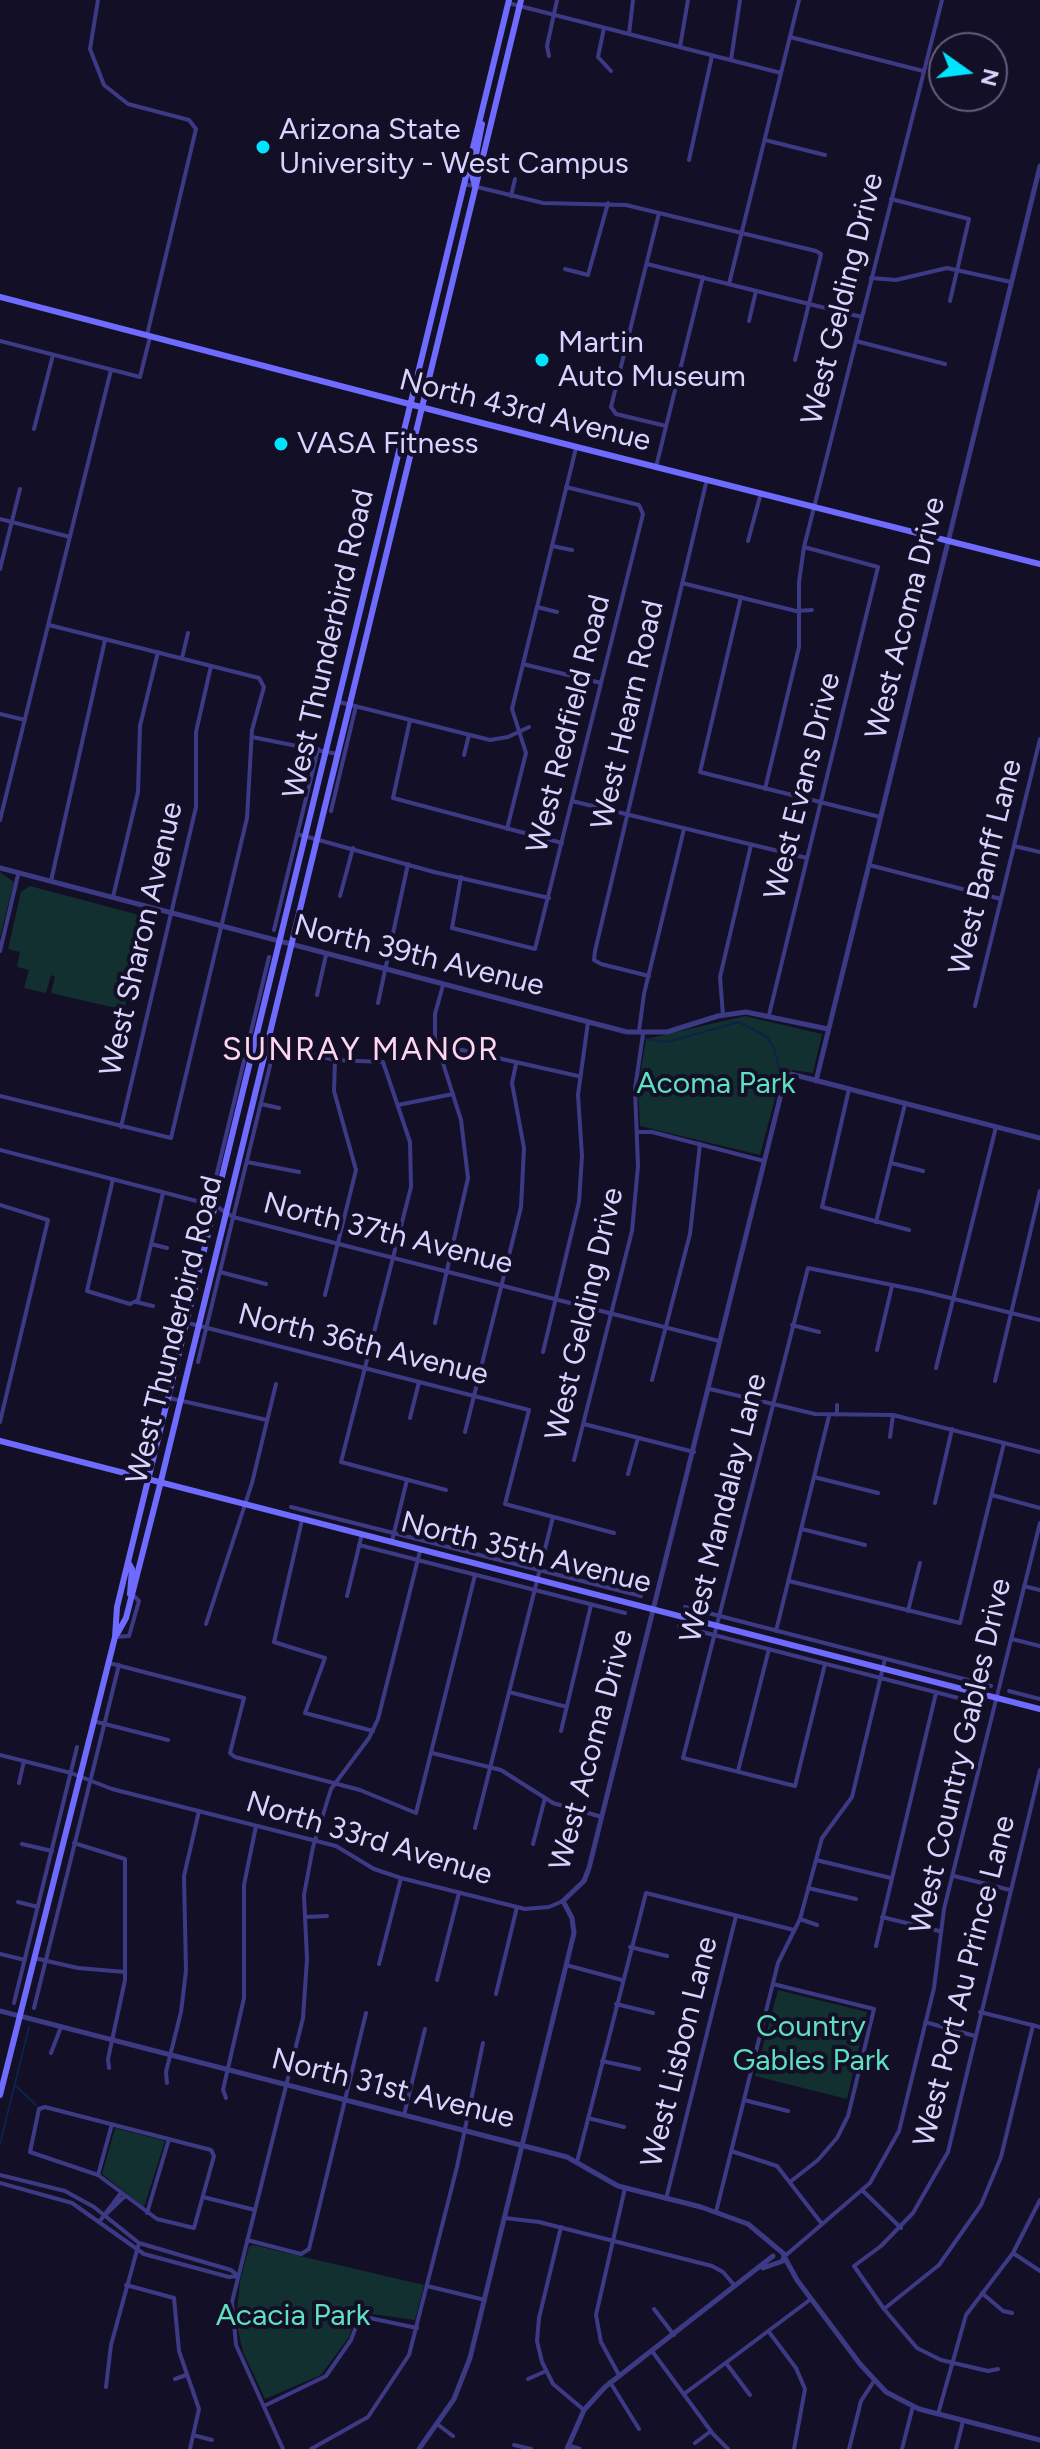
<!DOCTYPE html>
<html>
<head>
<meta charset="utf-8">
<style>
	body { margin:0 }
	#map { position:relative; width:1040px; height:2449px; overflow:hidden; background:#130f26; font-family:Figtree,sans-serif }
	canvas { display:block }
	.north { position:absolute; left:928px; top:32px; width:80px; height:80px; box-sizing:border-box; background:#130f26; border:2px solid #625e7d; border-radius:50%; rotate:104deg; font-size:22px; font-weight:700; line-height:32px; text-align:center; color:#d9d4ff }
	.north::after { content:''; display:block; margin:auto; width:28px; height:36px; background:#00e5ff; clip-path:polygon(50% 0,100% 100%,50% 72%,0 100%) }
</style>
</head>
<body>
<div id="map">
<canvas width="1040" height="2449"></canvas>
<div class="north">N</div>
</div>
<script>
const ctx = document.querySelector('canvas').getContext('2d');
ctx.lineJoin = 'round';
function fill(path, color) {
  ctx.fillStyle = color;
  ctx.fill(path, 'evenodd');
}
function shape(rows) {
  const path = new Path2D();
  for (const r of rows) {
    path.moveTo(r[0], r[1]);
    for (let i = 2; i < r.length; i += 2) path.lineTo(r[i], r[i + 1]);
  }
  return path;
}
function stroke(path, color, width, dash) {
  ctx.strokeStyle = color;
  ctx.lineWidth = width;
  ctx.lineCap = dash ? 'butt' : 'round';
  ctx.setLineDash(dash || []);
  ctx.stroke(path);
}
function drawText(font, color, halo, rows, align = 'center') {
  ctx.font = font + ' Figtree,sans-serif';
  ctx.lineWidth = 8;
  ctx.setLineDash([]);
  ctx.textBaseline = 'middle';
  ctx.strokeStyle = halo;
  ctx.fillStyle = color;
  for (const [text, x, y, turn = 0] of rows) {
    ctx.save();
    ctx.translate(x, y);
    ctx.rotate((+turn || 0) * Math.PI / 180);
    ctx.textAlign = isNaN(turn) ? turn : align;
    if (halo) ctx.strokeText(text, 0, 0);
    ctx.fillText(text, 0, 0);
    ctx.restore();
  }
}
const green = shape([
	[0,872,14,882,0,937],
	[30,886,147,917,124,1010,51,993,55,977,51,975,46,993,24,988,29,970,17,967,20,952,8,949,21,892],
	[745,1016,822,1034,813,1073,792,1070,781,1076,760,1155,640,1126,638,1087,646,1039],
	[778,1990,867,2012,847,2099,755,2076],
	[115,2128,165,2141,144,2207,102,2174],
	[253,2245,424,2285,415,2320,358,2312,349,2337,321,2375,265,2399,243,2352,236,2321,240,2281,249,2247]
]);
const stream = shape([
	[643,1039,668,1042,739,1022,767,1037,774,1048,781,1076],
	[15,2085,36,2105],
	[0,2144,29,2027]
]);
const minor = shape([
	[98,0,90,49,104,85,128,104,189,120,196,129,147,335],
	[508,3,781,73],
	[604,28,598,57,611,71],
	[629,34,633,0],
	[790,37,923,71],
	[680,47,688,0],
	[549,56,547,46,557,0],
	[731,60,740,0],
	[765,140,825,155],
	[689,160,712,56],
	[465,184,543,203,626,205,816,251,821,254,820,259,795,360],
	[511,196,515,179],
	[891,199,969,219,950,301],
	[659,213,611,407,616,414,666,426],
	[647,264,862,317],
	[565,269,588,275,608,203],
	[871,278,896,280,947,268,1011,282],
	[729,284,799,0],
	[749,321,756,291],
	[0,341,140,377,150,337],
	[856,341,945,364],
	[34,429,53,355],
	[656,467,703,277],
	[0,519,70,537],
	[748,541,761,493],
	[552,546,572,550],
	[0,569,20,489],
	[682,583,796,611,812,610],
	[741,597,700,772,880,817],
	[537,607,557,612],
	[182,658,188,633],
	[523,664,601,683],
	[339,702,490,740,508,737,529,727],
	[0,714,25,720],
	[410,720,393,798,562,843],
	[252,737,337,754],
	[464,755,469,735],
	[765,789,799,647,799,582,804,547,942,0],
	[572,801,807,858],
	[331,811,356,706],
	[0,820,111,370],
	[507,829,526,753,512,709,576,448],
	[297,834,434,872,549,898],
	[1014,846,1040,852],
	[869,865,1001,899],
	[461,877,452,928,535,949,643,514,639,505,566,487],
	[51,881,105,640],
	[340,896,353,848],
	[113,897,138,792,140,726,158,652],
	[274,930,318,749],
	[0,951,18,875],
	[649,976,601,964,594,960,595,951,707,479],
	[317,995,326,955],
	[378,1003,408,864],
	[975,1006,1040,739],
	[723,1015,720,977,751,845],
	[769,1015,878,567,804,547],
	[639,1031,644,994,684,829],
	[257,1041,335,1060,383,1062,410,1142,411,1187,341,1462,446,1490],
	[440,1053,462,1050,578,1076],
	[849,1089,822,1207,909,1230],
	[0,1096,171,1138,247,818,252,730,264,687,259,678,49,625],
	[261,1104,279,1108],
	[398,1105,453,1094],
	[121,1127,196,807,196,732,211,666],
	[637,1132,652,1132,764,1161],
	[0,1150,216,1206,233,1217,719,1341],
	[247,1162,299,1172],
	[891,1163,923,1171],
	[216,1177,269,957],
	[113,1179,87,1291,130,1304,138,1300,163,1193],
	[0,1205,48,1220,0,1422],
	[876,1222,905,1104],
	[151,1244,167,1248],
	[220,1272,266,1284],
	[325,1295,356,1170,334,1091,335,1061],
	[136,1302,153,1306],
	[188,1323,529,1410,505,1504,614,1533],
	[435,1323,468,1178,461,1120,435,1038,435,1014,443,985],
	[792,1325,819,1332],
	[877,1350,892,1286],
	[543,1352,579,1202,582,1156,578,1095,588,1022],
	[198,1362,275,1045],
	[936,1368,996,1127],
	[652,1380,690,1234,700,1144],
	[995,1381,1040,1191],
	[710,1389,815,1414,893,1415,1040,1452],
	[169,1398,267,1420],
	[837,1405,837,1415],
	[410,1418,419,1382],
	[584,1424,694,1452],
	[465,1432,521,1207,524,1148,512,1083,516,1064],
	[890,1437,893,1415],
	[574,1460,632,1231,638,1166,635,1089,643,1034],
	[628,1474,638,1438],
	[814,1477,878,1493],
	[992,1495,1040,1508],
	[935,1503,952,1429],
	[291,1507,641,1596],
	[302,1520,274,1642,325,1658,305,1713,373,1731],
	[802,1529,865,1545],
	[392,1541,407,1480],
	[359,1545,625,1613],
	[789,1581,960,1623,1004,1443],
	[1024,1586,1040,1590],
	[347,1596,362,1534],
	[685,1607,991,1686],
	[908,1611,920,1563],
	[206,1624,252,1483,276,1384],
	[679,1626,970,1701],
	[776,1631,829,1416],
	[115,1637,129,1636,139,1601,132,1594],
	[1012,1639,1040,1646],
	[109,1663,244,1698,230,1753,235,1757,360,1790,416,1813,475,1575],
	[825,1664,795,1786,683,1758,808,1268,922,1291,1040,1320],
	[1009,1691,1040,1699],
	[509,1692,567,1707],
	[93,1721,168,1740],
	[561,1731,591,1605],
	[432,1753,501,1770,553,1803,602,1817],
	[0,1755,71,1773,112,1789,336,1846,374,1869,401,1878,525,1909,549,1907,563,1901],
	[738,1771,769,1649],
	[19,1783,24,1761],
	[475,1828,553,1517],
	[74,1843,125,1859,125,1980,108,2059,109,2068],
	[22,1844,52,1851],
	[533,1844,545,1798],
	[816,1860,891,1878],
	[954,1876,1010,1890],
	[808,1888,856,1899],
	[18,1902,38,1907],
	[305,1917,327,1916],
	[882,1917,939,1931],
	[800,1919,817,1925],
	[876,1946,936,1693],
	[630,1947,667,1956],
	[0,1954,25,1960],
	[34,1958,78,1968,125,1972],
	[379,1964,401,1878],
	[566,1965,622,1980],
	[437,1980,459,1893],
	[773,1984,874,2009,848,2116,837,2138,818,2160,790,2182],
	[496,1994,517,1907],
	[14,2003,77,1747],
	[616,2004,653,2013],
	[34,2008,119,1665],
	[980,2012,1040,2027],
	[925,2022,975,2036],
	[51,2053,61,2027],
	[602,2061,639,2069],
	[167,2083,166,2072,181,2012,186,1971,184,1876,199,1811],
	[226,2098,223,2090,244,1998,244,1885,256,1826],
	[744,2100,788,2111],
	[45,2107,211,2150,214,2156,194,2228,157,2219,98,2175,30,2152,39,2109,45,2107],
	[404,2115,425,2029],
	[588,2118,624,2127],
	[731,2151,777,2166,822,2224],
	[577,2162,646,1893,794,1930],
	[0,2175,65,2191,94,2207,139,2243,231,2270,238,2276],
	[98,2175,112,2124],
	[0,2183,72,2203,144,2254,229,2277,238,2276],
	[863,2191,901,2228],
	[203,2197,255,2210],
	[666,2199,736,1916],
	[716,2212,778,1963,800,1919,822,1838,852,1797,885,1659],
	[147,2213,169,2139],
	[104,2216,125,2196],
	[505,2218,539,2222,712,2266,723,2272,735,2286],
	[99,2222,121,2193],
	[561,2227,539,2318,537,2341,542,2362,553,2384,584,2410],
	[247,2240,301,2254,309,2249,366,2013],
	[1013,2253,1040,2271],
	[785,2256,870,2183,899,2131,934,1988,944,1909,1040,1523],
	[126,2285,174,2298,179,2351,199,2409,190,2449],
	[427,2286,485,2300],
	[982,2293,1003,2311,1012,2313],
	[654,2309,674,2335],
	[884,2309,939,2265,981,2205,1001,2157,1033,2025],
	[769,2332,796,2368,805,2389,794,2449],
	[652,2351,713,2434,728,2449],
	[726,2363,750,2395],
	[998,2369,988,2371,941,2360,917,2348,884,2309,854,2266,881,2246,913,2213,948,2152,1040,1770],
	[619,2375,601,2342,596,2315,625,2188],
	[175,2379,186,2375],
	[528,2379,546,2371],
	[610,2382,639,2429],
	[106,2387,111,2345,139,2243],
	[684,2394,811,2299],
	[264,2406,326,2376,351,2340,360,2316,417,2328],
	[938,2414,966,2315,1013,2253,1040,2200],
	[437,2424,453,2436],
	[193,2435,212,2440],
	[695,2443,711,2431],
	[514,2445,531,2449],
	[283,2449,236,2345,232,2302,303,2018,307,1959,304,1895,313,1847,331,1789,369,1738,378,1719,420,1551],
	[311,2449,368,2417,409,2355,457,2167,483,2043],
	[849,2449,861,2401,874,2381],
	[902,2449,913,2406],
	[956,2449,963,2421]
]);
const tertiary = shape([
	[0,868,627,1032,667,1032,718,1016,746,1012,828,1029],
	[816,1081,1040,166],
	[0,2011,567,2157,618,2186,701,2207,748,2224,784,2254,783,2261,763,2268],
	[785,2258,797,2280,860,2364,886,2392,919,2409,1040,2440],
	[568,2446,579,2449],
	[419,2449,454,2399,470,2358,574,1933,572,1918,563,1901,584,1881,589,1868,785,1078,791,1074,1040,1138],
	[567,2449,584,2410,605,2387,773,2256]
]);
const secondary = shape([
	[475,186,472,175,482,124],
	[0,297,482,423,1040,564],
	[0,1441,1040,1709],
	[128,1562,132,1569,130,1594],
	[117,1634,126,1618,160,1485,521,0],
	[0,2095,115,1637,117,1607,509,0]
]);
const markers = [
	[263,147,8,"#00e5ff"],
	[542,360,8,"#00e5ff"],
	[281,444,8,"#00e5ff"]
];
const poiNames = [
	["Arizona State",279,130],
	["University - West Campus",279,164],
	["Martin",558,343],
	["Auto Museum",558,377],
	["VASA Fitness",297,444]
];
const streetNames = [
	["West Gelding Drive",843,299,-76],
	["North 43rd Avenue",525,411,14],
	["West Acoma Drive",906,618,-76],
	["West Thunderbird Road",329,644,-77],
	["West Hearn Road",628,715,-77],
	["West Redfield Road",569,724,-76],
	["West Evans Drive",803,786,-76],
	["West Banff Lane",986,867,-76],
	["West Sharon Avenue",142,939,-77],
	["North 39th Avenue",419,956,14],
	["North 37th Avenue",388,1234,14],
	["West Gelding Drive",585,1314,-77],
	["West Thunderbird Road",175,1330,-76],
	["North 36th Avenue",363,1345,14],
	["West Mandalay Lane",724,1508,-76],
	["North 35th Avenue",526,1553,14],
	["West Acoma Drive",592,1750,-75],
	["West Country Gables Drive",961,1756,-77],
	["North 33rd Avenue",369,1839,17],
	["West Port Au Prince Lane",965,1981,-76],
	["West Lisbon Lane",680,2052,-76],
	["North 31st Avenue",393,2089,14]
];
const parkNames = [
	["Acoma Park",716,1084],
	["Country",811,2027],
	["Gables Park",811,2061],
	["Acacia Park",293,2316]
];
const neighbourhoodNames = [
	["SUNRAY MANOR",361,1051]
];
fill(green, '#12302f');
stroke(stream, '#0c2248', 2);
stroke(minor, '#3d3a85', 4);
stroke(tertiary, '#3d3a85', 5);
stroke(secondary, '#6f6bff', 6);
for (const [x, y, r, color] of markers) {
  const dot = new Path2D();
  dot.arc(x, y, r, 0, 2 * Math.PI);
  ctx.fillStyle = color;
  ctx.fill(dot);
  stroke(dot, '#130f26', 3);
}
drawText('30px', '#d9d4ff', '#130f26', poiNames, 'left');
drawText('30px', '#d9d4ff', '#130f26', streetNames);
drawText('30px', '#5fe0c0', '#130f26', parkNames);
ctx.letterSpacing = '2px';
drawText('32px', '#ffd6f0', '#130f26', neighbourhoodNames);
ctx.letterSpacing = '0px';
</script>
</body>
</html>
